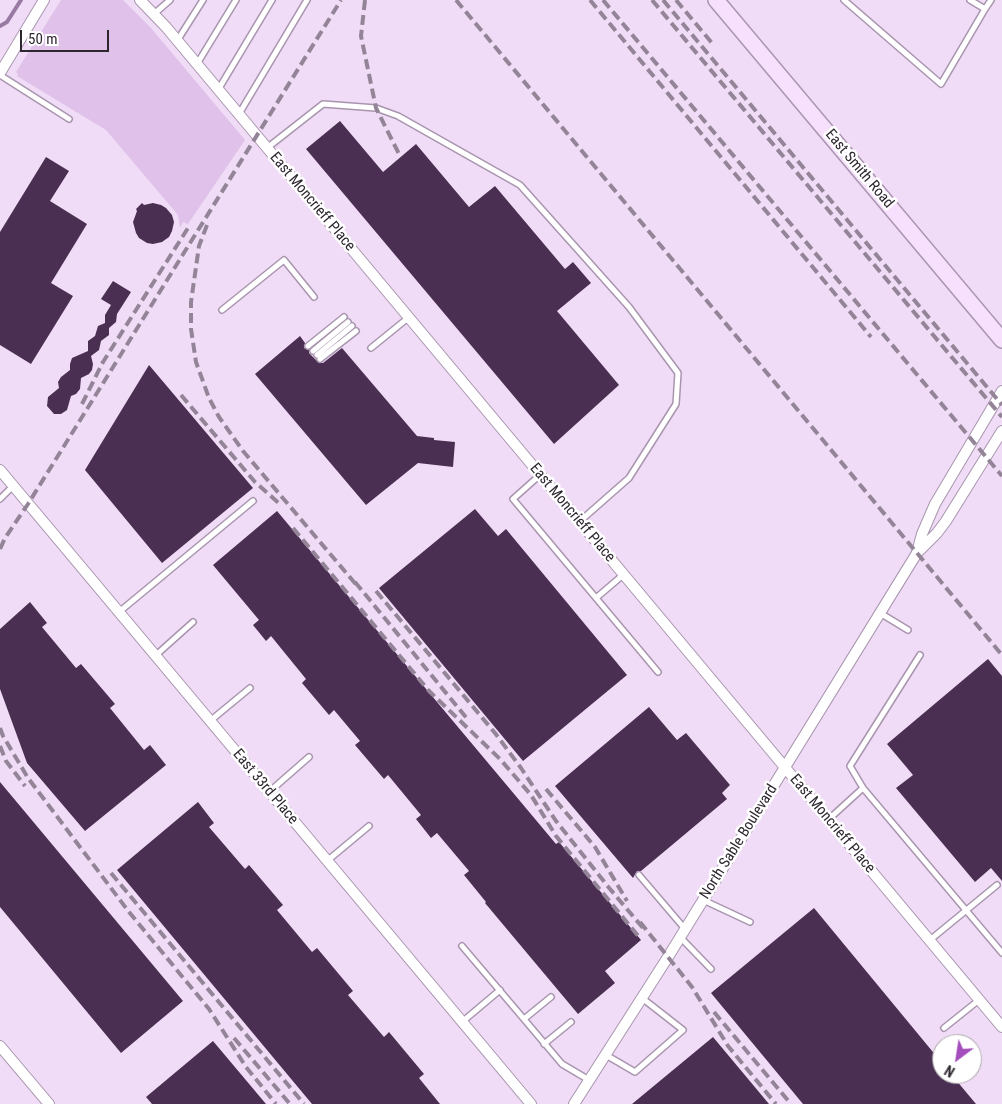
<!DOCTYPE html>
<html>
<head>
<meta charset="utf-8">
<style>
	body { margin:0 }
	#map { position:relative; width:1002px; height:1104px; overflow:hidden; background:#f0dcf6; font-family:"Roboto Condensed",sans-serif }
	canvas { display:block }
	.north { position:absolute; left:932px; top:1034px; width:50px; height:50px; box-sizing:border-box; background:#fff; border:1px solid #aba8ac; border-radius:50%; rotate:211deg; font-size:14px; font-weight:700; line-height:20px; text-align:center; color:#2d262f }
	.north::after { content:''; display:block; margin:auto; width:18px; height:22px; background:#a34ebc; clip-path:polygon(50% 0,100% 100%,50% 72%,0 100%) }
	.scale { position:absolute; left:20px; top:30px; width:89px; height:22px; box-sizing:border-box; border:2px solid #2d262f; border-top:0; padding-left:6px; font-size:15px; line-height:18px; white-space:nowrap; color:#2d262f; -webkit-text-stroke:4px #fff; paint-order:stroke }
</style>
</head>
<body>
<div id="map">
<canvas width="1002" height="1104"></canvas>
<div class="north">N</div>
<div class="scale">50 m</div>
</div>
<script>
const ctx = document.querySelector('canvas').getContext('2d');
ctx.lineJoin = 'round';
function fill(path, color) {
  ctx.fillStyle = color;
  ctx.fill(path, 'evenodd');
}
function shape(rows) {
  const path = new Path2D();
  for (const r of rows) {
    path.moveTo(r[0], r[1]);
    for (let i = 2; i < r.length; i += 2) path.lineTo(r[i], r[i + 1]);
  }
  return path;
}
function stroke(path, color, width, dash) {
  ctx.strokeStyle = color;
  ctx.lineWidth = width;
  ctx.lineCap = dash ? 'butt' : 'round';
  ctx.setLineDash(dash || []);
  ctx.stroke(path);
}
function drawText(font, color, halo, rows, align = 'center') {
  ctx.font = font + ' "Roboto Condensed",sans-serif';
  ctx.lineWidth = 5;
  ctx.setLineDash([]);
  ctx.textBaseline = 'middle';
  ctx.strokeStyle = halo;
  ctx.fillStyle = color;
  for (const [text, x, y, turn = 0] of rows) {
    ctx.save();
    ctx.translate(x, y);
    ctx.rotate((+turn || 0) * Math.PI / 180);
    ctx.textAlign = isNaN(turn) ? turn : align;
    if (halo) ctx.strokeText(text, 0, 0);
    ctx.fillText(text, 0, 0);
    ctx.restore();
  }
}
const green = shape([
	[61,0,123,0,151,28,245,140,188,224,183,222,180,228,178,215,106,130,17,76,18,74,16,72]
]);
const stream = shape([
	[0,26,7,22,21,0]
]);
const building = shape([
	[340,121,383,172,416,144,469,207,495,186,565,269,573,262,591,283,557,311,619,385,554,444,306,149],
	[46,157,69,171,50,201,87,224,51,283,73,296,31,364,0,345,0,232],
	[142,203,144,205,153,203,161,205,166,208,172,215,174,222,172,231,169,237,162,242,153,244,147,243,139,238,136,233,133,222,137,211,136,209],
	[113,281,131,292,117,314,116,322,109,328,109,335,101,341,99,350,91,356,93,364,92,370,89,374,81,378,80,389,76,394,71,396,67,410,61,414,54,414,47,406,48,397,59,388,58,382,61,377,70,370,70,364,72,358,88,351,88,341,95,336,98,326,105,323,105,315,111,305,101,299],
	[300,336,305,343,304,348,309,350,309,353,319,363,323,363,342,348,417,436,434,438,434,440,455,442,453,467,418,463,366,505,255,374],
	[149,365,253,488,162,563,85,470],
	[475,509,498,536,506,529,627,675,523,761,379,588],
	[277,511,556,844,559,842,641,940,605,971,615,983,578,1014,485,903,486,902,464,875,469,871,437,833,431,838,416,819,421,815,388,775,384,779,355,745,360,741,334,710,329,715,302,683,306,679,271,636,266,641,253,625,259,620,213,565],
	[30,602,47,623,42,627,76,668,81,664,115,704,110,708,144,750,150,745,166,765,85,831,27,763,0,689,0,629],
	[988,659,1002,676,1002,881,991,868,975,882,896,788,913,775,887,744],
	[649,707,677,740,686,733,730,785,722,793,727,799,641,871,637,871,633,878,555,786],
	[0,782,183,1001,121,1053,0,907],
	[198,802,214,823,209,827,245,869,249,865,283,905,277,910,312,952,317,948,353,991,348,995,384,1037,389,1032,424,1074,419,1078,440,1104,312,1104,117,870],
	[814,908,942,1063,942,1074,951,1074,976,1104,803,1104,711,993],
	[713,1037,769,1104,632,1104],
	[213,1041,266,1104,152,1104,146,1097]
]);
const lane = shape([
	[844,0,941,84,985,9,970,0],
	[985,9,991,0],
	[154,14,170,0],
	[177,41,203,0],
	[197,64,236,0],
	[0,75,69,119],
	[218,90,272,0],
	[239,114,307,0],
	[267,148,323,104,376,108,398,116,520,185,629,307,678,373,676,404,629,478,579,522],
	[222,310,284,260,314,297],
	[308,346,344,317],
	[371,348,408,318],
	[313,351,348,322],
	[317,355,352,326],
	[320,359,356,331],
	[540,475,513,499,658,672],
	[0,499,13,486],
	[596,598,623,575],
	[119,612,253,501],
	[880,613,908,630],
	[920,655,850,766,863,788,1002,953],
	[155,656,193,622],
	[210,721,250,688],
	[269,792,309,757],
	[829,819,863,788],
	[327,861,369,826],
	[639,875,685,929],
	[703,900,750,922],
	[680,937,711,969],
	[930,940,997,885],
	[462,946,562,1064,589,1080],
	[524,1019,551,997],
	[462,1022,500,990],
	[944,1028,979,1000],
	[544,1044,571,1022],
	[606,1055,635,1072,683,1030,642,998]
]);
const street = shape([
	[140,0,166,27,1002,1027],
	[0,73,44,0],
	[0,470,531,1104],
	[917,552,922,534,935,504,1002,391],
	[0,1046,49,1104],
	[574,1104,668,957,917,553,937,533,946,521,1002,431]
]);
const secondary = shape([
	[716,0,1002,340]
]);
const rail = shape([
	[365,0,361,36,376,108,399,154],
	[456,0,1002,655],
	[590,0,871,337],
	[603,0,1002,476],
	[652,0,1002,417],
	[663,0,1002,405],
	[676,0,712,43],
	[207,225,199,246,191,302,191,329,196,362,209,398,219,417,243,451,359,588],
	[181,395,255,482,281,505],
	[82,404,103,362,188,228],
	[293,528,429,691,500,759,531,795,556,836,639,937],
	[0,549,5,538,28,504,341,0],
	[355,582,469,721],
	[376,591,495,733,521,768,556,821,610,889,643,928],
	[0,728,3,736,28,778,129,912,209,1009,246,1067,276,1104],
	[0,746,6,761,25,786],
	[546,789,595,847,627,901],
	[111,873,304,1104],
	[640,922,692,987,728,1046,776,1104],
	[714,1012,791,1104],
	[234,1038,290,1104]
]);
const streetNames = [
	["East Smith Road",859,169,50],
	["East Moncrieff Place",312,202,50],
	["East Moncrieff Place",572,513,50],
	["East 33rd Place",265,787,50],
	["East Moncrieff Place",832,824,50],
	["North Sable Boulevard",739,842,-58]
];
fill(green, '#dfc1e9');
stroke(stream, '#987aa2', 4);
fill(building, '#4a2f53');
stroke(lane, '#a895ae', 8);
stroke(street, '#a895ae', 12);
stroke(secondary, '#a895ae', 18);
stroke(lane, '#fff', 5);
stroke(street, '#fff', 10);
stroke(secondary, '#f7e0fe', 15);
stroke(rail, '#938597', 4, [10, 5]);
drawText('15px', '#2d262f', '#fff', streetNames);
</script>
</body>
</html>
